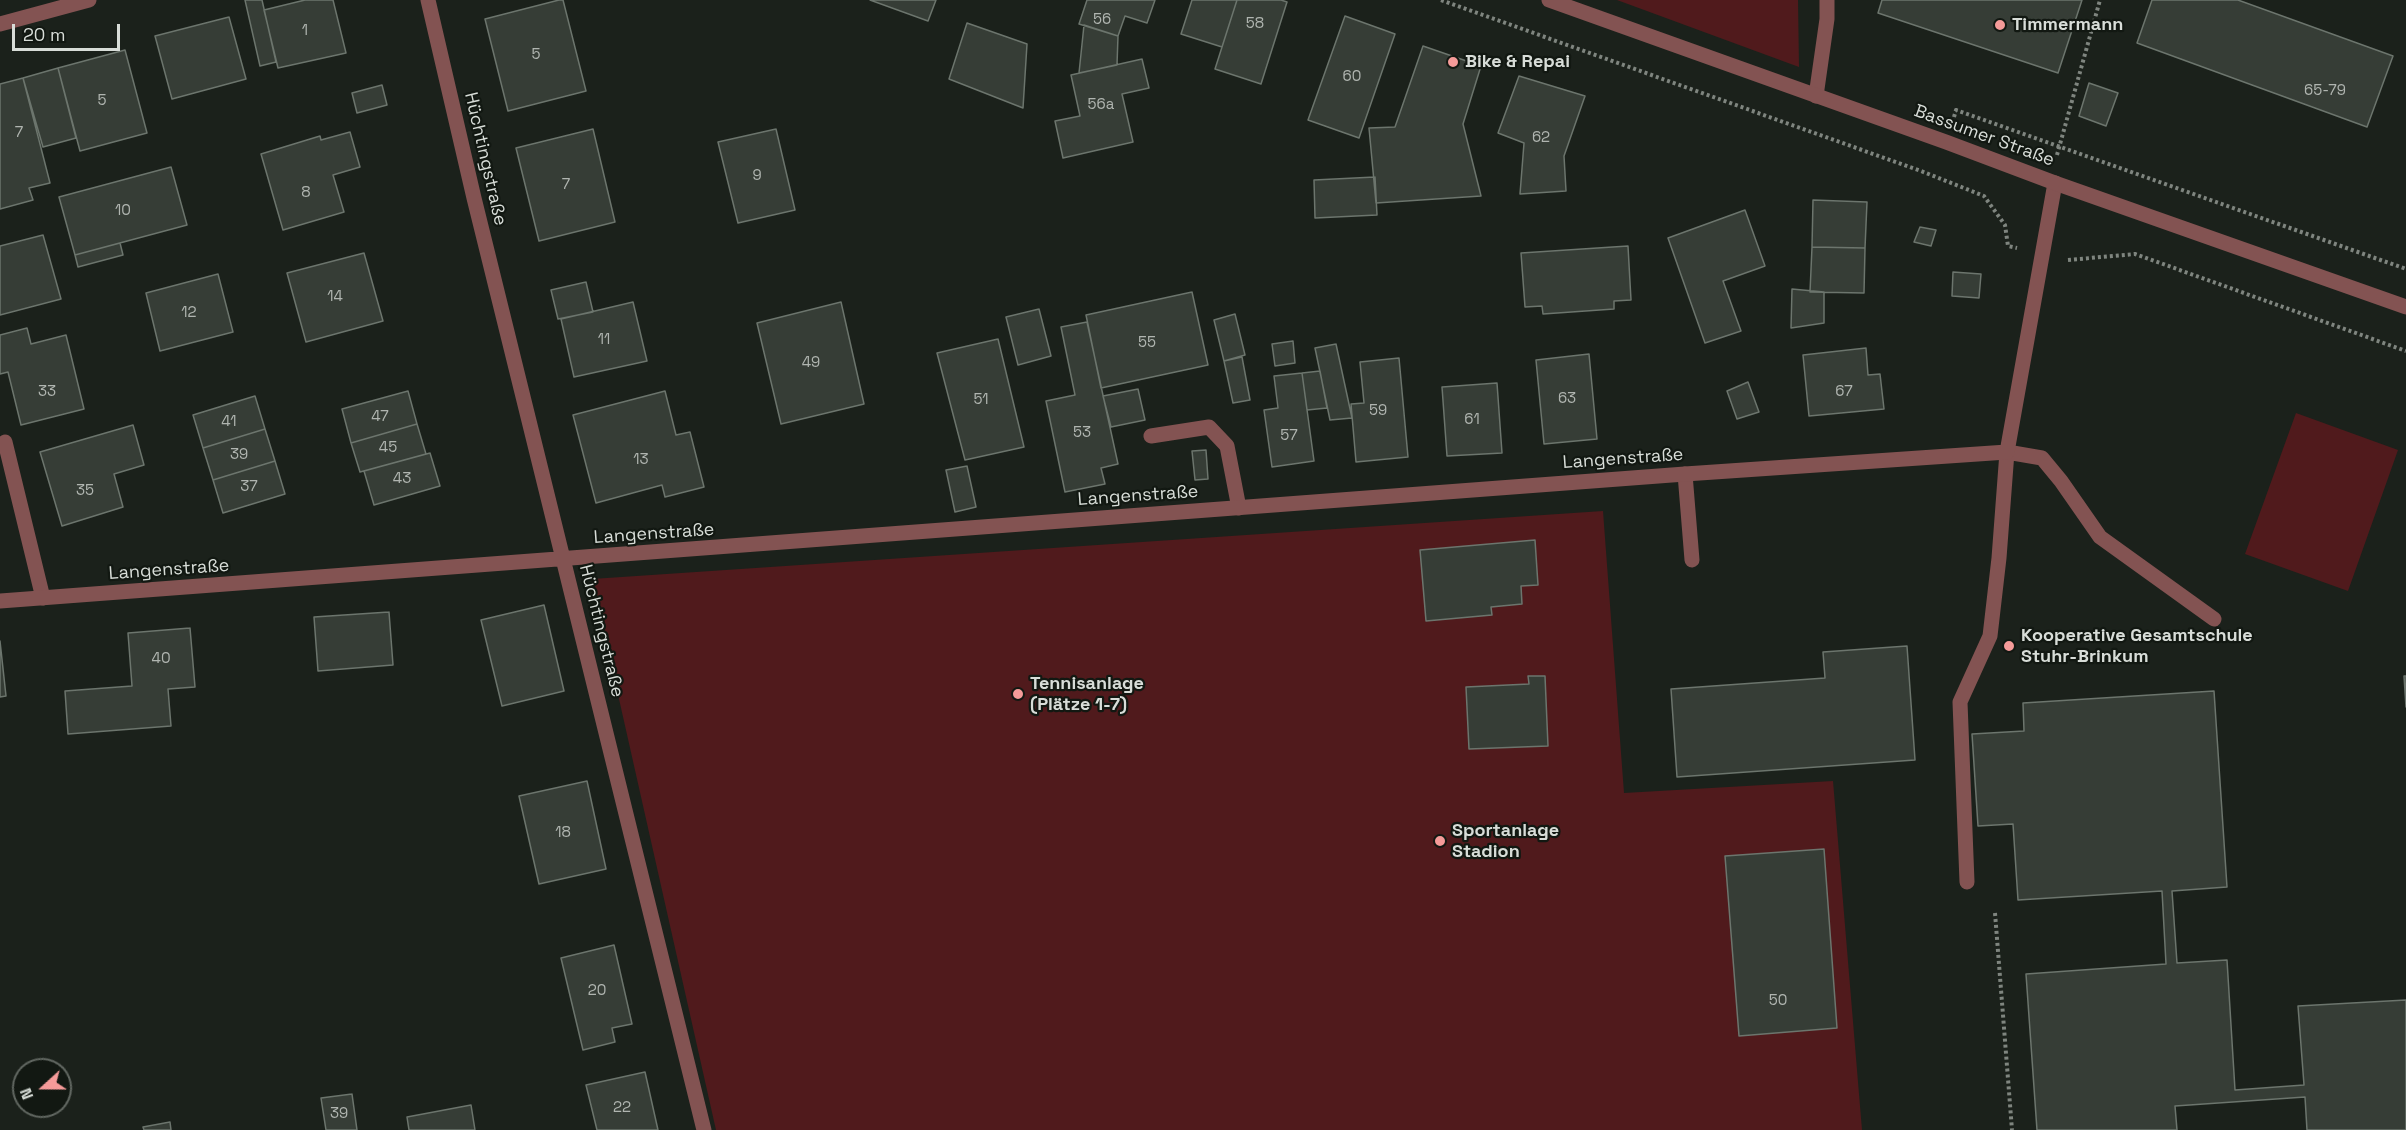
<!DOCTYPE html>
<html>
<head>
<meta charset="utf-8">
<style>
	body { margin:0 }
	#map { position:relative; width:2406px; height:1130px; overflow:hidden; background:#1b211b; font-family:"Space Grotesk",sans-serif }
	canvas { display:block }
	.north { position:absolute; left:12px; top:1058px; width:60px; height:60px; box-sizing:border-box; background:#121812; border:2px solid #616761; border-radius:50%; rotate:249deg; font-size:16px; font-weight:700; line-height:24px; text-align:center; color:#d8ddd8 }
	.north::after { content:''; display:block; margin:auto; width:21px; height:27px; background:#f59b99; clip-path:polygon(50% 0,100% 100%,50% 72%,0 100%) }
	.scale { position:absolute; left:12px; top:24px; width:108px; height:27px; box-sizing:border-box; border:3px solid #d8ddd8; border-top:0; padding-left:8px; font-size:18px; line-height:21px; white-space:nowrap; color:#d8ddd8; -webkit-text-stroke:4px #121812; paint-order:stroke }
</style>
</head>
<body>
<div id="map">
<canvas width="2406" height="1130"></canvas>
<div class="north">N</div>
<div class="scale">20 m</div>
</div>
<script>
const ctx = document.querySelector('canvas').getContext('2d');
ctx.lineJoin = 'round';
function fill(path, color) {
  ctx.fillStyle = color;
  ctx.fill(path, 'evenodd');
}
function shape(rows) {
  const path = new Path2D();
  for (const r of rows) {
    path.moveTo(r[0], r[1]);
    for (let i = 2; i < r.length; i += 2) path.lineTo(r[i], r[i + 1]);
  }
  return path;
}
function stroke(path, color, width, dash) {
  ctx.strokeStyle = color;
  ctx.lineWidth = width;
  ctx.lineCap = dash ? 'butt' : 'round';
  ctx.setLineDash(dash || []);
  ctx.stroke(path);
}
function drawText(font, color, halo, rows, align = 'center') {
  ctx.font = font + ' "Space Grotesk",sans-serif';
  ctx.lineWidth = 4.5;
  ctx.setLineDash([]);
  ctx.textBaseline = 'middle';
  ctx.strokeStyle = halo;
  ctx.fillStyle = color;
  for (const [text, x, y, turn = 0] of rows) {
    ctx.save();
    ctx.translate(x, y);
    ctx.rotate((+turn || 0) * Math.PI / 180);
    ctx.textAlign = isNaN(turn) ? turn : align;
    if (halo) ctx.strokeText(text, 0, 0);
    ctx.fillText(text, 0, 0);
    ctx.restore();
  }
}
const green = shape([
	[1617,0,1798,0,1799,67],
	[2296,413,2398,450,2348,591,2245,554],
	[1603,511,1624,793,1833,781,1862,1130,716,1130,592,579]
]);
const building = shape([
	[245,0,262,0,276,62,260,66,245,0],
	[305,0,333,0,346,53,278,68,264,10,305,0],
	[559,0,563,0,586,91,508,111,485,19,559,0],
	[870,0,936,0,928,21,870,0],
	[1087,0,1155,0,1147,23,1125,16,1118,36,1079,24,1087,0],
	[1192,0,1237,0,1222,47,1181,34,1192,0],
	[1237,0,1281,0,1287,2,1261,84,1215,69,1237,0],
	[1882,0,2082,0,2058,73,1878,13,1882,0],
	[2152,0,2238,0,2393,56,2367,127,2137,43,2152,0],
	[1345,16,1395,34,1359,138,1308,120,1345,16],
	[229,17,246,79,172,99,155,36,229,17],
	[967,23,1027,44,1023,108,949,79,967,23],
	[1084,25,1118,36,1117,65,1079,73,1084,25],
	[1423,46,1481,66,1463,124,1481,196,1376,203,1369,128,1395,127,1423,46],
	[125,50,147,133,80,151,58,68,125,50],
	[1142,59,1149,88,1122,94,1133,142,1063,158,1055,121,1080,116,1071,75,1142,59],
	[58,68,76,138,43,147,23,78,58,68],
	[1519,76,1585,96,1564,156,1566,191,1520,194,1524,143,1498,133,1519,76],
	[23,78,50,183,29,188,33,200,0,209,0,84,23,78],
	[2089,83,2118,93,2106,126,2079,116,2089,83],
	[382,85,387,105,357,113,352,93,382,85],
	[593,129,615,222,539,241,516,148,593,129],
	[776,129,795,210,738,223,718,142,776,129],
	[350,132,360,167,333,175,344,212,283,230,261,154,320,136,321,140,350,132],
	[171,167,187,225,75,255,59,197,171,167],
	[1375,177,1377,215,1315,218,1314,180,1375,177],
	[1813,200,1867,202,1865,248,1812,247,1813,200],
	[1745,210,1765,266,1723,281,1741,331,1705,343,1668,238,1745,210],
	[1920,227,1936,230,1931,246,1914,242,1920,227],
	[43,235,61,299,0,315,0,246,43,235],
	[120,243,123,255,78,267,75,255,120,243],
	[1628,246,1631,300,1614,301,1614,309,1543,314,1542,306,1525,307,1521,253,1628,246],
	[1812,247,1865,248,1864,293,1810,292,1812,247],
	[364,253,383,321,306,342,287,273,364,253],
	[1953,272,1981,274,1979,298,1952,296,1953,272],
	[218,274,233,332,160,351,146,293,218,274],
	[586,282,593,312,558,319,551,290,586,282],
	[1792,289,1824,292,1824,323,1791,328,1792,289],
	[1192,292,1208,365,1101,388,1086,315,1192,292],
	[633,302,647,361,574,377,561,319,633,302],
	[841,302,864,404,781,424,757,323,841,302],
	[1039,309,1051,356,1018,365,1006,317,1039,309],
	[1235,314,1245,355,1224,361,1214,320,1235,314],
	[1087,322,1118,464,1101,468,1105,484,1065,492,1046,401,1075,395,1061,327,1087,322],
	[27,328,31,344,66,335,84,409,21,425,8,372,0,374,0,335,27,328],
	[998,339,1024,447,965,460,937,353,998,339],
	[1293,341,1295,363,1275,366,1272,344,1293,341],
	[1336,344,1352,418,1330,420,1315,348,1336,344],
	[1866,348,1868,375,1880,374,1884,409,1809,416,1803,355,1866,348],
	[1589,354,1597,439,1544,444,1536,360,1589,354],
	[1242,357,1250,400,1233,403,1224,361,1242,357],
	[1399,358,1408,457,1356,462,1351,404,1364,403,1360,362,1399,358],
	[1320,371,1327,408,1307,410,1302,373,1320,371],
	[1302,373,1314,461,1272,467,1264,410,1278,408,1274,376,1302,373],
	[1748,382,1759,412,1737,419,1727,391,1748,382],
	[1497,383,1502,453,1447,456,1442,387,1497,383],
	[1138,389,1145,420,1111,427,1103,396,1138,389],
	[408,391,417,424,351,443,342,409,408,391],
	[665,391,676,435,690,432,704,487,665,497,662,485,596,503,573,415,665,391],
	[255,396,265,429,203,448,193,415,255,396],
	[417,424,426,454,360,472,351,443,417,424],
	[133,425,144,465,114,474,123,507,62,526,40,452,133,425],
	[265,429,275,461,213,480,203,448,265,429],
	[1206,450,1208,479,1195,480,1192,451,1206,450],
	[430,453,440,486,374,505,364,471,430,453],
	[275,461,285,494,223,513,213,480,275,461],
	[967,466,976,507,955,512,946,470,967,466],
	[1535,540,1538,585,1521,586,1522,604,1491,607,1492,615,1426,621,1420,550,1535,540],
	[544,605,564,691,502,706,481,620,544,605],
	[389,612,393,665,318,671,314,617,389,612],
	[190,628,195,687,168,689,171,726,68,734,65,691,132,686,128,633,190,628],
	[0,641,6,696,0,697,0,641],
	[1907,646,1915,760,1677,777,1671,689,1825,678,1823,652,1907,646],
	[1528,676,1545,676,1548,746,1469,749,1466,687,1529,684,1528,676],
	[2404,676,2406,676,2406,707,2404,676],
	[2214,691,2227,887,2172,891,2177,963,2227,960,2235,1090,2304,1085,2298,1006,2406,1000,2406,1130,2307,1130,2305,1097,2175,1106,2177,1130,2037,1130,2026,974,2166,964,2162,891,2018,900,2013,824,1978,826,1972,734,2024,731,2023,703,2214,691],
	[587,781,606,869,539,884,519,796,587,781],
	[1824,849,1837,1028,1739,1036,1725,856,1824,849],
	[614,945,632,1024,612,1028,615,1042,583,1050,561,958,614,945],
	[645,1072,658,1130,597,1130,586,1085,645,1072],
	[352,1094,357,1130,326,1130,321,1098,352,1094],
	[471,1105,475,1130,409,1130,407,1117,471,1105],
	[170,1122,171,1130,144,1130,143,1127,170,1122]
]);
const path = shape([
	[1441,0,1921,171,1984,196,2005,225,2008,246,2017,248],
	[1954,117,1956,110,2406,269],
	[2057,155,2100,0],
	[2068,260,2135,254,2406,351],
	[1995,913,2012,1130]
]);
const service = shape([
	[1151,436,1209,427,1227,446,1239,508],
	[5,442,43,598],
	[1685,474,1692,560],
	[1967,882,1960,702,1990,636,1999,558,2007,452,2042,458,2061,481,2100,537,2214,619]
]);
const minor = shape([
	[428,0,474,198,704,1130],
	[0,24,89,0],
	[1816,96,1827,19,1827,0],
	[0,601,1685,474,2007,452,2055,183]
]);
const tertiary = shape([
	[1549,0,1946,142,2055,183,2406,307]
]);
const markers = [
	[2000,25,6,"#f59b99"],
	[1453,62,6,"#f59b99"],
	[2009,646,6,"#f59b99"],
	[1018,694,6,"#f59b99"],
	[1440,841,6,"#f59b99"]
];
const numberNames = [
	["56",1102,20],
	["58",1255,24],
	["1",305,31],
	["5",536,55],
	["60",1352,77],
	["65-79",2325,91],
	["5",102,101],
	["56a",1101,105],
	["7",19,133],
	["62",1541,138],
	["9",757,176],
	["7",566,185],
	["8",306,193],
	["10",123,211],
	["14",335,297],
	["12",189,313],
	["11",604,340],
	["55",1147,343],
	["49",811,363],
	["33",47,392],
	["67",1844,392],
	["63",1567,399],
	["51",981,400],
	["59",1378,411],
	["47",380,417],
	["61",1472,420],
	["41",229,422],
	["53",1082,433],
	["57",1289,436],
	["45",388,448],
	["39",239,455],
	["13",641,460],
	["43",402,479],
	["37",249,487],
	["35",85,491],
	["40",161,659],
	["18",563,833],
	["20",597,991],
	["50",1778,1001],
	["22",622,1108],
	["39",339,1114]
];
const poiNames = [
	["Timmermann",2012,25],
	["Bike & Repai",1465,62],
	["Kooperative Gesamtschule",2021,636],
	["Stuhr-Brinkum",2021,657],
	["Tennisanlage",1030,684],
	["(Plätze 1-7)",1030,705],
	["Sportanlage",1452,831],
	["Stadion",1452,852]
];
const streetNames = [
	["Bassumer Straße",1984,136,20],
	["Hüchtingstraße",485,159,77],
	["Langenstraße",1623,459,-4],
	["Langenstraße",1138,496,-4],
	["Langenstraße",654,534,-4],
	["Langenstraße",169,570,-4],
	["Hüchtingstraße",601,631,76]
];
fill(green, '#501a1c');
fill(building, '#363d36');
stroke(building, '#6c756d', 1.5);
stroke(path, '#7f857f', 4, [3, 3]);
stroke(service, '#835352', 15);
stroke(minor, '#835352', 15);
stroke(tertiary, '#835352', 15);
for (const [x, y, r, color] of markers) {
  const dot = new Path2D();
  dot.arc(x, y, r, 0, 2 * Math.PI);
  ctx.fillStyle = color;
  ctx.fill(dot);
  stroke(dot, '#121812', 2);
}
drawText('15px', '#b0b5b0', null, numberNames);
drawText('bold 18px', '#d8ddd8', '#121812', poiNames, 'left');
drawText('18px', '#d8ddd8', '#121812', streetNames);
</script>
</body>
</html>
